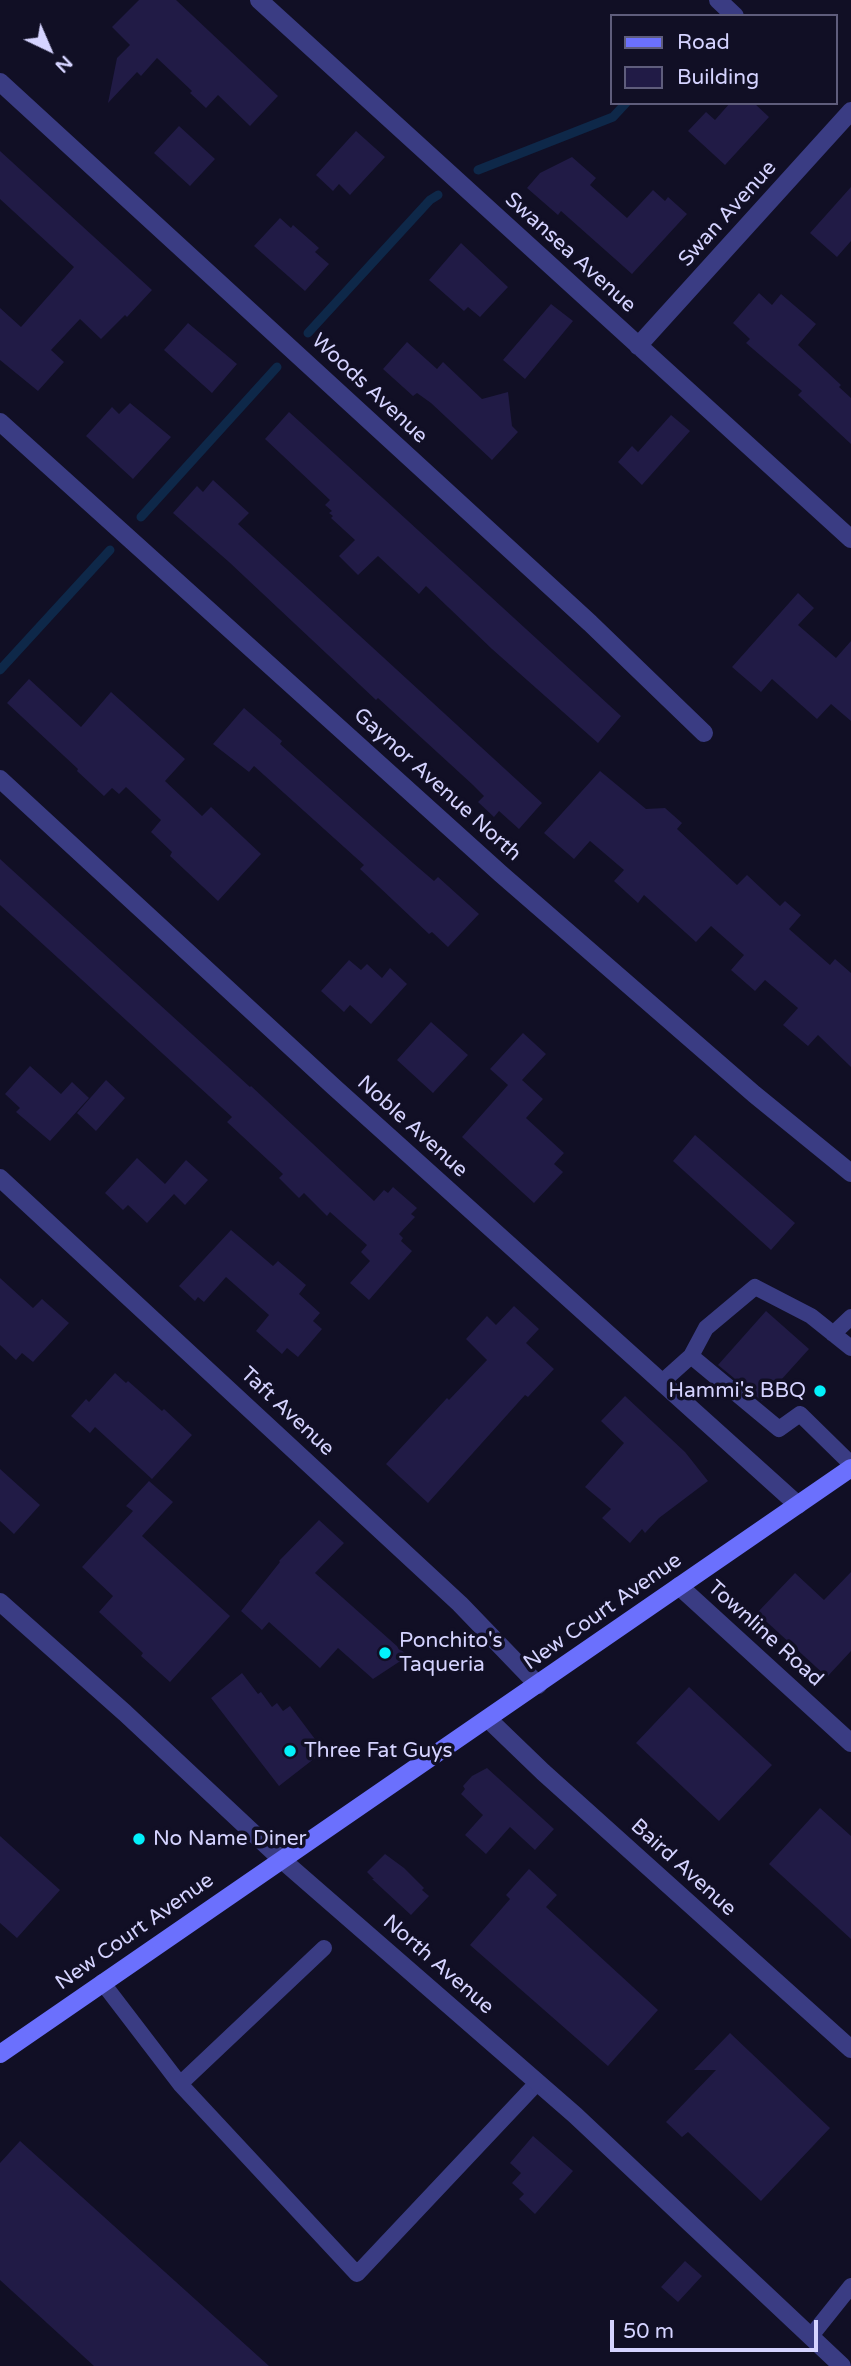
<!DOCTYPE html>
<html>
<head>
<meta charset="utf-8">
<style>
	body { margin:0 }
	#map { position:relative; width:851px; height:2366px; overflow:hidden; background:#110f25; font-family:"Varela Round",sans-serif }
	canvas { display:block }
	.legend { position:absolute; left:610px; top:14px; width:228px; height:91px; box-sizing:border-box; background:#110f25; border:2px solid #5f5d7c; margin:0; padding:9px 12px; list-style:none; font-size:21px; color:#d5d3ff }
	.legend li { display:flex; align-items:center; gap:14px; height:35px }
	.legend b { width:35px; border:2px solid #5f5d7c }
	.north { position:absolute; left:14px; top:14px; width:70px; height:70px; -webkit-text-stroke:5px #110f25; paint-order:stroke; rotate:136deg; font-size:19px; font-weight:700; line-height:28px; text-align:center; color:#d5d3ff }
	.north::after { content:''; display:block; margin:auto; width:24px; height:32px; background:#d5d3ff; clip-path:polygon(50% 0,100% 100%,50% 72%,0 100%) }
	.scale { position:absolute; left:610px; top:2320px; width:208px; height:32px; box-sizing:border-box; border:4px solid #d5d3ff; border-top:0; padding-left:9px; font-size:21px; line-height:24px; white-space:nowrap; color:#d5d3ff; -webkit-text-stroke:5px #110f25; paint-order:stroke }
</style>
</head>
<body>
<div id="map">
<canvas width="851" height="2366"></canvas>
<ul class="legend">
<li><b style="height:9px;background:#6b70fd"></b>Road</li>
<li><b style="height:19px;background:#211b46"></b>Building</li>
</ul>
<div class="north">N</div>
<div class="scale">50 m</div>
</div>
<script>
const ctx = document.querySelector('canvas').getContext('2d');
ctx.lineJoin = 'round';
function shape(rows) {
  const path = new Path2D();
  for (const r of rows) {
    path.moveTo(r[0], r[1]);
    for (let i = 2; i < r.length; i += 2) path.lineTo(r[i], r[i + 1]);
  }
  return path;
}
function stroke(path, color, width, dash) {
  ctx.strokeStyle = color;
  ctx.lineWidth = width;
  ctx.lineCap = dash ? 'butt' : 'round';
  ctx.setLineDash(dash || []);
  ctx.stroke(path);
}
function fill(path, color) {
  ctx.fillStyle = color;
  ctx.fill(path, 'evenodd');
}
function drawText(font, color, halo, rows, align = 'center') {
  ctx.font = font + ' "Varela Round",sans-serif';
  ctx.lineWidth = 7;
  ctx.setLineDash([]);
  ctx.textBaseline = 'middle';
  ctx.strokeStyle = halo;
  ctx.fillStyle = color;
  for (const [text, x, y, turn = 0] of rows) {
    ctx.save();
    ctx.translate(x, y);
    ctx.rotate((+turn || 0) * Math.PI / 180);
    ctx.textAlign = isNaN(turn) ? turn : align;
    if (halo) ctx.strokeText(text, 0, 0);
    ctx.fillText(text, 0, 0);
    ctx.restore();
  }
}
const stream = shape([
	[478,170,613,117,626,103],
	[308,333,430,200,438,195],
	[141,517,277,367],
	[0,670,110,550]
]);
const building = shape([
	[139,0,176,0,278,96,250,126,218,95,206,108,190,93,192,91,157,58,141,76,137,72,108,103,117,58,130,45,112,27],
	[730,103,754,103,769,117,725,165,688,131,706,112,715,120],
	[179,126,215,159,190,186,154,153],
	[356,131,385,157,350,195,339,184,333,191,316,175],
	[0,151,152,290,127,317,125,315,101,339,80,319,51,350,64,362,38,391,0,360,0,308,21,327,74,267,0,199],
	[572,157,596,178,590,185,627,218,653,190,665,201,668,197,687,214,632,274,561,211,558,215,527,188,540,173],
	[851,187,851,241,837,257,810,233],
	[280,218,291,228,293,225,319,248,315,252,329,264,305,291,254,246],
	[461,243,508,287,480,317,468,307,464,311,429,280],
	[759,293,772,305,781,294,816,324,798,345,841,385,839,387,851,398,851,444,798,395,802,391,746,343,750,339,733,323],
	[551,304,573,321,525,379,503,360],
	[188,323,237,364,212,393,164,350],
	[407,342,437,369,443,362,482,399,508,392,512,426,518,432,492,460,431,403,417,393,413,396,383,369],
	[130,403,171,437,133,479,86,436,112,407,119,414],
	[289,412,621,716,598,743,492,649,426,586,419,594,378,556,358,575,339,556,355,540,331,518,333,516,329,513,332,511,325,505,330,500,265,439],
	[671,415,690,431,642,485,618,462,632,446,638,452],
	[213,480,249,513,238,524,542,803,519,829,499,811,494,817,478,802,484,796,473,785,378,698,376,700,229,562,173,513,197,486,203,492],
	[798,593,814,608,798,625,836,658,851,641,851,721,831,704,817,719,772,679,761,692,732,667],
	[29,679,81,727,111,692,185,759,165,781,202,816,211,807,261,854,218,901,170,856,172,852,151,832,161,820,126,787,119,794,112,788,104,796,77,771,78,769,7,703],
	[244,708,282,741,280,744,413,863,434,881,438,877,479,914,448,947,432,932,429,934,360,869,364,865,254,766,249,772,213,744],
	[600,771,646,809,665,808,682,823,677,829,737,885,747,875,780,906,785,901,801,915,789,929,830,965,835,959,851,973,851,1067,818,1035,808,1046,783,1025,798,1008,765,980,755,991,731,970,744,955,711,926,696,942,644,895,638,903,614,881,624,870,590,841,574,859,544,833],
	[0,859,250,1087,251,1086,374,1201,384,1190,388,1193,393,1187,417,1208,411,1214,415,1217,399,1234,403,1238,401,1241,412,1251,369,1300,350,1283,370,1261,361,1252,367,1245,330,1212,327,1216,304,1193,299,1198,279,1178,283,1174,227,1122,232,1117,0,905],
	[349,960,361,970,367,964,382,978,390,968,407,984,371,1024,350,1005,344,1012,321,991],
	[431,1022,468,1055,433,1093,397,1060],
	[523,1033,546,1054,522,1080,543,1099,526,1118,564,1153,554,1164,563,1172,534,1203,462,1137,508,1085,490,1069],
	[30,1066,61,1094,72,1082,89,1098,50,1141,16,1112,20,1108,5,1094],
	[106,1080,125,1098,96,1131,77,1113],
	[695,1135,795,1223,771,1250,673,1161],
	[137,1158,165,1184,186,1160,208,1180,185,1205,174,1194,147,1223,128,1205,123,1210,105,1193],
	[231,1230,273,1266,278,1261,306,1285,299,1294,320,1313,313,1321,322,1329,298,1357,287,1348,282,1354,256,1331,269,1315,226,1277,204,1302,198,1297,195,1301,179,1286],
	[0,1278,33,1308,42,1299,69,1323,33,1362,22,1353,16,1360,0,1345],
	[514,1306,539,1329,526,1343,554,1369,528,1397,525,1395,428,1503,386,1464,447,1398,449,1400,487,1360,466,1339,487,1316,496,1325],
	[766,1311,809,1349,762,1401,718,1365],
	[115,1373,126,1383,128,1381,162,1411,164,1409,192,1435,152,1479,95,1427,90,1433,71,1416,86,1399,89,1402],
	[625,1396,685,1452,708,1481,659,1518,645,1533,642,1529,630,1543,602,1518,611,1509,585,1487,624,1443,601,1421],
	[0,1469,40,1505,14,1534,0,1521],
	[149,1481,173,1502,142,1536,230,1616,170,1682,141,1656,143,1653,99,1612,113,1596,82,1567,133,1511,126,1506],
	[319,1520,344,1543,315,1573,408,1656,373,1679,338,1648,320,1668,269,1622,262,1630,241,1611,280,1562,279,1561],
	[851,1572,851,1651,827,1677,757,1613,795,1573,824,1600],
	[242,1673,258,1694,261,1692,272,1707,277,1703,283,1711,290,1706,324,1751,279,1786,211,1698],
	[689,1687,772,1765,719,1821,636,1743],
	[487,1768,554,1829,535,1850,510,1827,486,1854,465,1835,483,1815,461,1794,465,1789,463,1786,472,1776],
	[820,1808,851,1836,851,1939,769,1864],
	[0,1836,60,1890,17,1938,0,1923],
	[385,1854,404,1868,424,1888,422,1890,429,1896,411,1915,372,1879,374,1879,367,1872],
	[529,1869,557,1895,546,1907,658,2010,608,2066,470,1945,510,1899,506,1895],
	[730,2033,830,2128,761,2201,688,2132,682,2137,666,2122,716,2070,694,2070],
	[533,2136,573,2171,535,2214,519,2199,524,2194,512,2183,521,2173,510,2163],
	[20,2141,269,2366,94,2366,0,2280,0,2163],
	[685,2261,702,2276,678,2302,661,2287]
]);
const lane = shape([
	[833,1334,851,1317],
	[851,1348,811,1316,755,1287,706,1328,691,1356,779,1429,800,1414,851,1464],
	[662,1382,691,1356],
	[102,1982,180,2084,357,2274,537,2083],
	[180,2084,324,1948],
	[811,2336,851,2286]
]);
const street = shape([
	[259,0,851,539],
	[718,0,735,16],
	[0,82,590,623,704,733],
	[638,346,851,111],
	[0,422,501,874,754,1094,851,1173],
	[0,779,334,1087,798,1505],
	[0,1178,460,1604,538,1685],
	[679,1586,851,1743],
	[0,1602,125,1713,281,1859,575,2115,842,2366],
	[488,1719,543,1772,851,2049]
]);
const secondary = shape([
	[0,2054,851,1468]
]);
const markers = [
	[820,1391,7,"#03f1fb"],
	[385,1653,7,"#03f1fb"],
	[290,1751,7,"#03f1fb"],
	[139,1839,7,"#03f1fb"]
];
const streetNames = [
	["Swan Avenue",728,214,-48],
	["Swansea Avenue",570,253,42],
	["Woods Avenue",369,389,43],
	["Gaynor Avenue North",437,785,42],
	["Noble Avenue",412,1127,42],
	["Taft Avenue",287,1412,43],
	["New Court Avenue",603,1612,-35],
	["Townline Road",765,1634,42],
	["Baird Avenue",683,1868,42],
	["New Court Avenue",135,1932,-35],
	["North Avenue",438,1965,41]
];
const poiNames = [
	["Hammi's BBQ",806,1391,"right"],
	["Ponchito's",399,1641],
	["Taqueria",399,1665],
	["Three Fat Guys",304,1751],
	["No Name Diner",153,1839]
];
stroke(stream, '#0e2849', 9);
fill(building, '#211b46');
stroke(lane, '#3a3c83', 16);
stroke(street, '#3a3c83', 18);
stroke(secondary, '#6b70fd', 18);
for (const [x, y, r, color] of markers) {
  const dot = new Path2D();
  dot.arc(x, y, r, 0, 2 * Math.PI);
  ctx.fillStyle = color;
  ctx.fill(dot);
  stroke(dot, '#110f25', 2.5);
}
drawText('21px', '#d5d3ff', '#110f25', streetNames);
drawText('21px', '#d5d3ff', '#110f25', poiNames, 'left');
</script>
</body>
</html>
